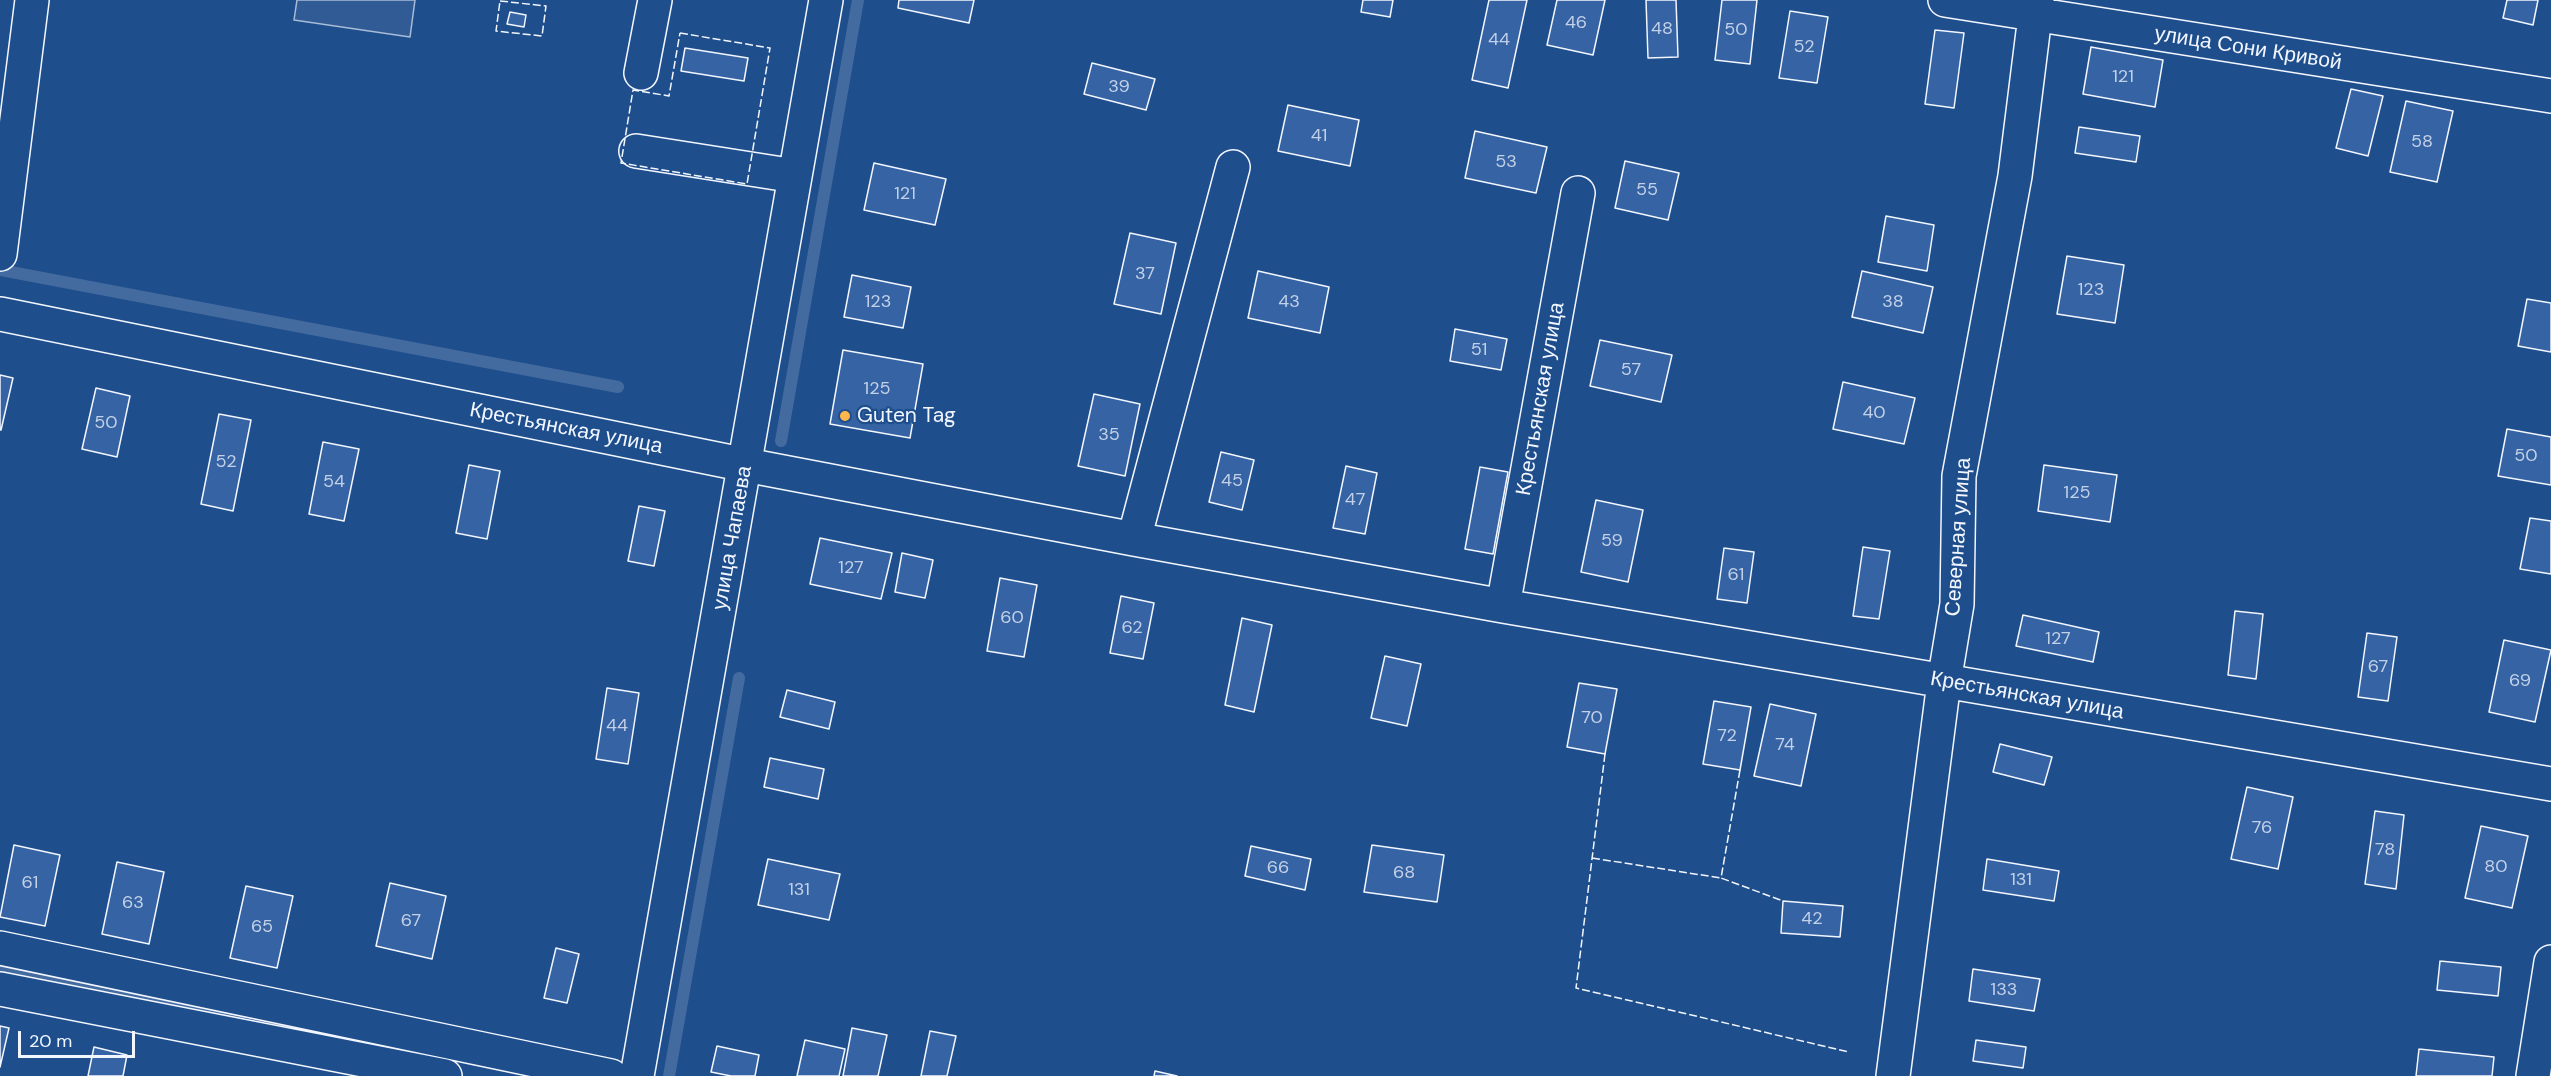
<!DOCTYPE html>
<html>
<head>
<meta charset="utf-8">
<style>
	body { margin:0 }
	#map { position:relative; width:2551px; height:1076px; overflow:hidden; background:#1f4e8c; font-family:"DM Sans",sans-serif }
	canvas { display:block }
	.scale { position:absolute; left:18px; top:1031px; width:117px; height:27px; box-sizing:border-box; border:3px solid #f2f6ff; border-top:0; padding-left:8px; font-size:18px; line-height:21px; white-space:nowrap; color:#f2f6ff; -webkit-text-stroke:4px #1f4e8c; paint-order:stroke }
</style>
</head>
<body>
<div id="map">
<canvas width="2551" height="1076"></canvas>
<div class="scale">20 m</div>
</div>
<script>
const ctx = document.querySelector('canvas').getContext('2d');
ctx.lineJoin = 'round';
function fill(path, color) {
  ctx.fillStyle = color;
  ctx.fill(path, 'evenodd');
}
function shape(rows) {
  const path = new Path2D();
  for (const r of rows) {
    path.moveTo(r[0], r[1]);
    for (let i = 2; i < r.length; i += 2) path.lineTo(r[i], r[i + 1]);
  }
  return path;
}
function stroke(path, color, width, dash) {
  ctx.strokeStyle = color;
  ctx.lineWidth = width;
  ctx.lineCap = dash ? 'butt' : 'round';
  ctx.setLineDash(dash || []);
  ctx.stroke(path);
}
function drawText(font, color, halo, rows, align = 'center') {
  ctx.font = font + ' "DM Sans",sans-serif';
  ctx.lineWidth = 4.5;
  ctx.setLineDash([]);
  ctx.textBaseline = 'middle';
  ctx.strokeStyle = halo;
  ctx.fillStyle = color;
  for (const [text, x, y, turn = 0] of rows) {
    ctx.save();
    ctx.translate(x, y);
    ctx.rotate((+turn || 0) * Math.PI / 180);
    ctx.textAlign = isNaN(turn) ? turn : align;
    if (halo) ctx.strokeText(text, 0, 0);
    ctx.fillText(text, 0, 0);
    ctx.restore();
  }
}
const green = shape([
	[297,0,415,0,410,37,294,20,297,0]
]);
const stream = shape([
	[0,270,618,387],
	[781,441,858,0],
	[0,966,240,1015],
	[669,1076,739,678]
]);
const building = shape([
	[899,0,974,0,969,23,898,8,899,0],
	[1363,0,1393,0,1390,17,1361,12,1363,0],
	[1489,0,1527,0,1508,88,1472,80,1489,0],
	[1557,0,1605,0,1593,55,1547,45,1557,0],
	[1646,0,1676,0,1678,57,1648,58,1646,0],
	[1722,0,1757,0,1750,64,1715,60,1722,0],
	[2507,0,2538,0,2533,25,2503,18,2507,0],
	[1790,11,1828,17,1817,83,1779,78,1790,11],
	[510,12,526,15,524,27,507,24,510,12],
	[1935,30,1964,33,1954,108,1925,104,1935,30],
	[2091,47,2163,60,2155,107,2083,94,2091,47],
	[685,48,748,58,744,81,681,71,685,48],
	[1092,63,1155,79,1146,110,1084,94,1092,63],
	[2351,89,2383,96,2368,156,2336,148,2351,89],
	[2406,101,2453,111,2437,182,2390,172,2406,101],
	[1288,105,1359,120,1350,166,1278,151,1288,105],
	[2079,127,2140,136,2136,162,2075,153,2079,127],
	[1475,131,1547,147,1536,193,1465,178,1475,131],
	[1625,161,1679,173,1668,220,1615,208,1625,161],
	[874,163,946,179,935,225,864,210,874,163],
	[1886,216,1934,225,1927,271,1878,262,1886,216],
	[1130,233,1176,243,1161,314,1114,304,1130,233],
	[2067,256,2124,265,2115,323,2057,314,2067,256],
	[1258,271,1329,287,1320,333,1248,318,1258,271],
	[1862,271,1933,287,1923,333,1852,317,1862,271],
	[852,275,911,287,903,328,844,317,852,275],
	[2527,299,2551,303,2551,352,2518,346,2527,299],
	[1455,329,1507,339,1501,370,1450,361,1455,329],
	[1600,340,1672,355,1661,402,1590,386,1600,340],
	[843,350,923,364,910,438,830,424,843,350],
	[0,375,13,378,1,430,0,430,0,375],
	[1843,382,1915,398,1904,444,1833,429,1843,382],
	[96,388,130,396,117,457,82,449,96,388],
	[1094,394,1140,404,1125,476,1078,466,1094,394],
	[219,414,251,420,233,511,201,504,219,414],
	[2507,429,2551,437,2551,485,2498,476,2507,429],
	[323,442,359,449,344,521,309,514,323,442],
	[1221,452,1254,460,1242,510,1209,502,1221,452],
	[469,465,500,471,487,539,456,533,469,465],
	[2044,465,2117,475,2110,522,2038,511,2044,465],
	[1346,466,1377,473,1365,534,1333,528,1346,466],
	[1480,467,1508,472,1493,554,1465,549,1480,467],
	[1596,500,1643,510,1628,582,1581,572,1596,500],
	[639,506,665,511,654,566,628,561,639,506],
	[2530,518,2551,521,2551,574,2520,569,2530,518],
	[820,538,892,553,881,599,810,584,820,538],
	[1863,547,1890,551,1879,619,1853,616,1863,547],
	[1724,548,1754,552,1747,603,1717,599,1724,548],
	[902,553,933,560,925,598,895,592,902,553],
	[1000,578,1037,585,1024,657,987,651,1000,578],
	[1121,596,1154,603,1143,659,1110,653,1121,596],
	[2235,611,2263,614,2256,679,2228,675,2235,611],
	[2023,615,2099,632,2093,662,2016,646,2023,615],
	[1242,618,1272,625,1254,712,1225,705,1242,618],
	[2367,633,2397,637,2388,701,2358,697,2367,633],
	[2504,640,2551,650,2535,722,2489,712,2504,640],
	[1385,656,1421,664,1407,726,1371,718,1385,656],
	[1579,683,1617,689,1605,754,1567,747,1579,683],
	[607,688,639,693,628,764,596,759,607,688],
	[787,690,835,702,829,729,780,717,787,690],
	[1714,701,1751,707,1740,770,1703,764,1714,701],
	[1770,704,1816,714,1801,786,1754,776,1770,704],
	[2000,744,2052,757,2044,785,1993,772,2000,744],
	[770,758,824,769,818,799,764,787,770,758],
	[2247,787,2293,797,2278,869,2231,859,2247,787],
	[2375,811,2404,815,2396,889,2365,884,2375,811],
	[2481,826,2528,836,2512,908,2465,898,2481,826],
	[14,845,60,855,45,926,0,917,14,845],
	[1372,845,1444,855,1437,902,1364,892,1372,845],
	[1251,846,1311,859,1305,890,1245,876,1251,846],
	[768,859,840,874,829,920,758,905,768,859],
	[1987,859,2059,871,2054,901,1983,890,1987,859],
	[117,862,164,872,149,944,102,934,117,862],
	[390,883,446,896,432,959,376,946,390,883],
	[246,886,293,896,277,968,230,958,246,886],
	[1783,901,1843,906,1840,937,1781,933,1783,901],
	[556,948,579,954,567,1003,544,998,556,948],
	[2440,961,2501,967,2498,996,2437,990,2440,961],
	[1973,969,2040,979,2034,1011,1969,1001,1973,969],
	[0,1026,9,1028,0,1067,0,1026],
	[852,1028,887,1035,878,1076,843,1076,852,1028],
	[930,1031,956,1036,947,1076,921,1076,930,1031],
	[805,1040,845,1049,839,1076,797,1076,805,1040],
	[1976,1040,2026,1047,2023,1068,1973,1061,1976,1040],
	[717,1046,759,1055,755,1076,731,1076,711,1072,717,1046],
	[94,1047,127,1055,123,1076,88,1076,94,1047],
	[2419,1049,2494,1057,2492,1076,2416,1076,2419,1049],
	[1155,1071,1177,1076,1154,1076,1155,1071]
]);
const minor = shape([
	[1945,0,2551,96],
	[641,73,655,0],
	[636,151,795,176],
	[0,254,32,0],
	[0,314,746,465,1134,539,1503,606,2551,784],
	[1134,539,1233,167],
	[1503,606,1578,193],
	[0,948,611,1076],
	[0,989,445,1076],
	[637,1076,826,0],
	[1893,1076,1944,682,1957,604,1959,476,2015,176,2037,0],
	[2533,1076,2551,962]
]);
const fence = shape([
	[500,1,546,6,542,36,496,31,500,1],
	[680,33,770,48,747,184,621,163,633,90,669,96,680,33],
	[1605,754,1576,988,1849,1052],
	[1740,770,1721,878,1783,901],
	[1592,858,1721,878]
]);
const markers = [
	[845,416,6,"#ffb74d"]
];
const numberNames = [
	["46",1576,23],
	["48",1662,29],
	["50",1736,30],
	["44",1499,40],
	["52",1804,47],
	["121",2123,77],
	["39",1119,87],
	["41",1319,136],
	["58",2422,142],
	["53",1506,162],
	["55",1647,190],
	["121",905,194],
	["37",1145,274],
	["123",2091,290],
	["123",878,302],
	["43",1289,302],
	["38",1893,302],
	["51",1479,350],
	["57",1631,370],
	["125",877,389],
	["40",1874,413],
	["50",106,423],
	["35",1109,435],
	["50",2526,456],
	["52",226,462],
	["45",1232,481],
	["54",334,482],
	["125",2077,493],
	["47",1355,500],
	["59",1612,541],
	["127",851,568],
	["61",1736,575],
	["60",1012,618],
	["62",1132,628],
	["127",2058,639],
	["67",2378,667],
	["69",2520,681],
	["70",1592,718],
	["44",617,726],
	["72",1727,736],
	["74",1785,745],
	["76",2262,828],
	["78",2385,850],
	["80",2496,867],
	["66",1278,868],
	["68",1404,873],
	["131",2021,880],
	["61",30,883],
	["131",799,890],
	["63",133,903],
	["42",1812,919],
	["67",411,921],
	["65",262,927],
	["133",2004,990]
];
const streetNames = [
	["улица Сони Кривой",2248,49,9],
	["Крестьянская улица",1541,399,-80],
	["Крестьянская улица",566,429,11],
	["Северная улица",1959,537,-86],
	["улица Чапаева",733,538,-80],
	["Крестьянская улица",2027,696,10]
];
const poiNames = [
	["Guten Tag",857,416]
];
fill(green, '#305b95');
stroke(green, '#a8bbd7', 1.5);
stroke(stream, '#446ba0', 12);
fill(building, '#3563a3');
stroke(building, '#f2f6ff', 1.5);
stroke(minor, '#f2f6ff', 36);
stroke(minor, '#1f4e8c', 33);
stroke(fence, '#f2f6ff', 1.5, [8, 3]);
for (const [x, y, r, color] of markers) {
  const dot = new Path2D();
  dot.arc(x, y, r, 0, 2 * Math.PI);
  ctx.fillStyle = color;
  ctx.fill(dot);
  stroke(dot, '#1f4e8c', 2);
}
drawText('18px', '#c3d1e8', null, numberNames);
drawText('21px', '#f2f6ff', '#1f4e8c', streetNames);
drawText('21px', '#f2f6ff', '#1f4e8c', poiNames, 'left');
</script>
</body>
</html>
